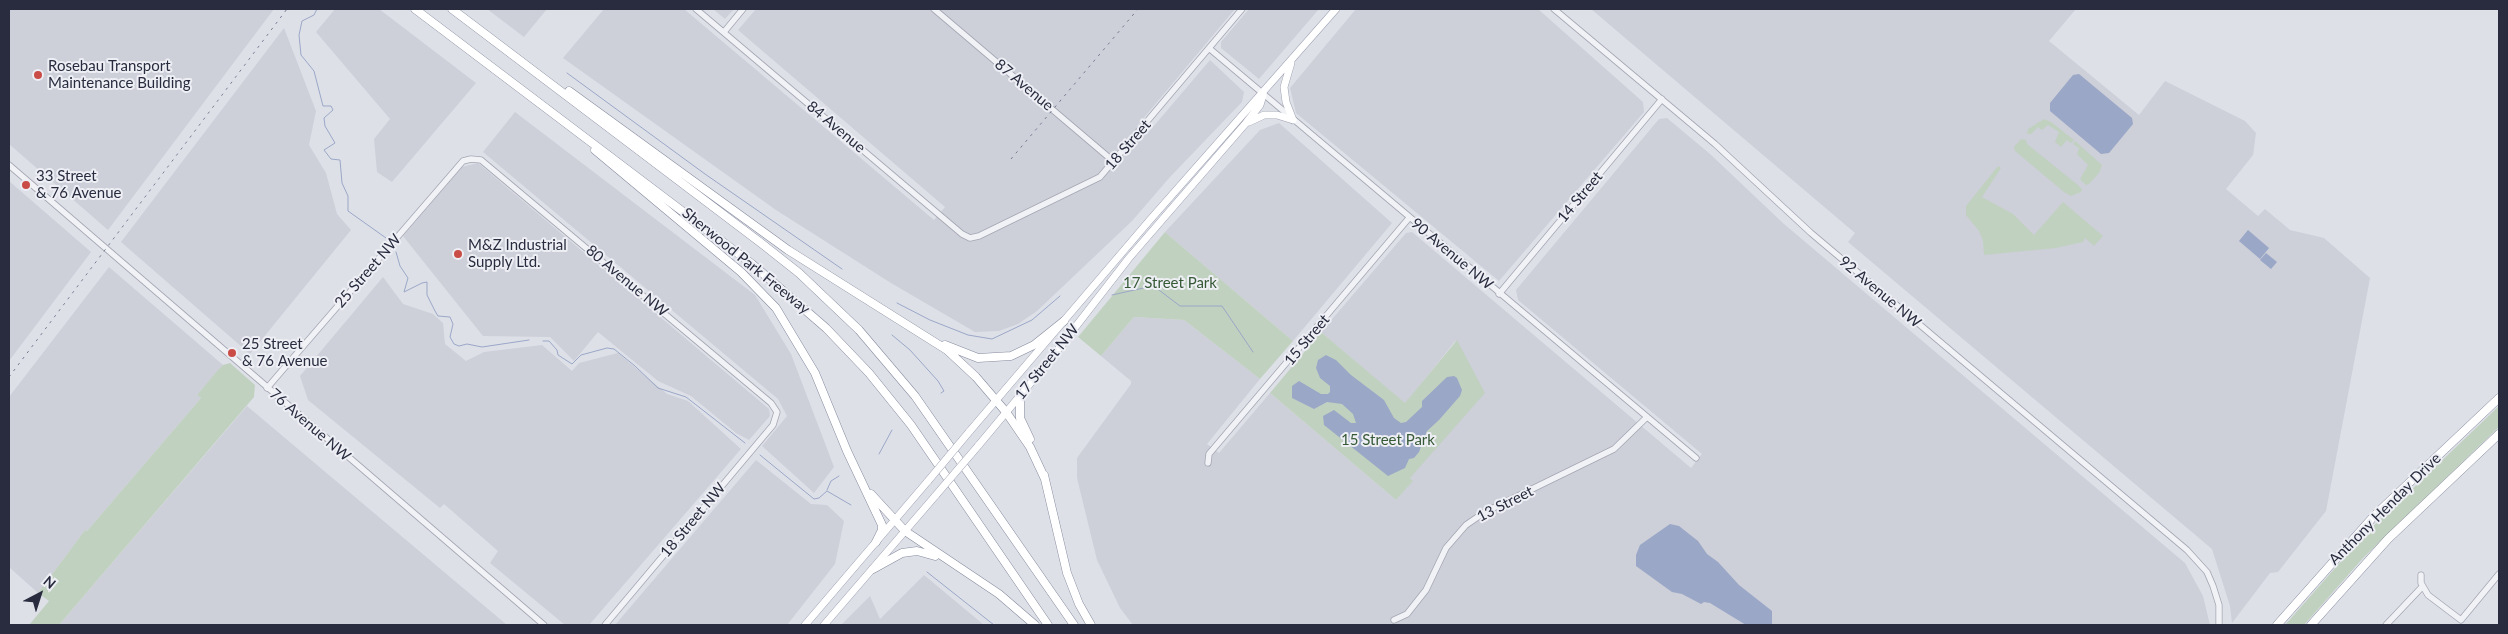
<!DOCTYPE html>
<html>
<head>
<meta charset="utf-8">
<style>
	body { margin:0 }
	#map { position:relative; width:2508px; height:634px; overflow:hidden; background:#dee0e8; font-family:Lato,sans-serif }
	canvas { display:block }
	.frame { position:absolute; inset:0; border:10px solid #282c3e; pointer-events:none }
	.north { position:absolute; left:15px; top:569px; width:50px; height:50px; -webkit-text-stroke:4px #eeeff5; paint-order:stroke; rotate:40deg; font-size:14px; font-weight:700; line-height:20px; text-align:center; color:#282c3e }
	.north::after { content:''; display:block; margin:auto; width:18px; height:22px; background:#282c3e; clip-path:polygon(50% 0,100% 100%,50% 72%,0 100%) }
</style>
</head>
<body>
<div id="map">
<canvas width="2508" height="634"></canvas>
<div class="frame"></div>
<div class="north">N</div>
</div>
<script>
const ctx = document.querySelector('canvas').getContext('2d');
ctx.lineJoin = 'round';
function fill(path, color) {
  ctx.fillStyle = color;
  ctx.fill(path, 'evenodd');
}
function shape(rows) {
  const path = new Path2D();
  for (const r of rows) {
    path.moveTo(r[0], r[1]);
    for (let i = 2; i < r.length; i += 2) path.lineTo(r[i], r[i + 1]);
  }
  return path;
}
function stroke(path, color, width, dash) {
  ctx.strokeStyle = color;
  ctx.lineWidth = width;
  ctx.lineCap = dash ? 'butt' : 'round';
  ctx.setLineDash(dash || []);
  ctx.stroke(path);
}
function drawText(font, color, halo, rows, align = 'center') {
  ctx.font = font + ' Lato,sans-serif';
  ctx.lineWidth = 4;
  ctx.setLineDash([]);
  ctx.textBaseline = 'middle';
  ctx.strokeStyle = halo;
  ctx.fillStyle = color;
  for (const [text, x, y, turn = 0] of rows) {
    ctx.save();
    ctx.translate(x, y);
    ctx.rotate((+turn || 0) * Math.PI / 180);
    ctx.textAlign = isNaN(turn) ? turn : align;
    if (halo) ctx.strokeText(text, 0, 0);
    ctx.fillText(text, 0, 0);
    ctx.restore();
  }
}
const built = shape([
	[9,9,274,9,108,230,9,144],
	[335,9,379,9,476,83,392,182,377,172,374,139,390,119,316,32],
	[487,9,547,9,524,37],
	[604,9,684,9,934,220,945,207,738,30,756,9,1235,9,1137,126,1147,134,1210,60,1244,92,1242,102,1170,177,1132,221,1037,311,1018,324,999,331,975,332,891,283,776,210,563,58],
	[713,9,734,9,725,19],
	[1249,9,1319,9,1259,79,1221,48,1221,42],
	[1356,9,1538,9,1643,102,1644,112,1499,281,1296,113,1290,88],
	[1591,9,2076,9,2049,41,2139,115,2165,81,2245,121,2256,133,2253,155,2226,189,2258,216,2265,209,2290,230,2324,238,2370,278,2326,511,2278,572,2270,573,2232,623,2230,606,2212,549,1848,242,1855,233],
	[284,28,316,111,309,145,326,173,337,214,351,230,250,354,121,242],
	[515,112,755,295,791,354,834,467,814,493,762,446,787,416,778,399,483,152],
	[1667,118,1710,154,1784,224,2185,563,2203,596,2210,625,1133,625,1120,608,1097,560,1077,478,1077,458,1131,384,1131,381,1101,356,1134,317,1184,320,1260,379,1207,444,1219,453,1270,393,1396,500,1412,481,1410,478,1456,340,1405,404,1321,332,1406,233,1412,232,1691,468,1702,454,1518,300,1516,290,1659,119],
	[1279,123,1392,223,1293,341,1165,232,1260,130],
	[478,163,769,409,770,416,749,440,736,433,691,396,658,381,598,332,574,361,550,337,483,336,403,236,462,167],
	[9,181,91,252,9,361],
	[109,267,223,365,197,395,201,398,87,531,85,530,38,593,9,567,9,397],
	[383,277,403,304,433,314,443,323,445,344,466,361,484,352,542,345,572,371,579,363,618,353,667,394,688,401,741,449,589,625,565,625,490,563,498,551,444,504,440,508,308,400,300,376],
	[247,406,507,625,59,625],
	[756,460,811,504,827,505,844,521,835,564,787,625,615,625],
	[924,575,984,625,841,625,870,596,880,619]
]);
const green = shape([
	[2044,119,2051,122,2074,140,2071,143,2067,140,2061,147,2055,142,2059,132,2048,125,2042,130,2038,127,2031,134,2027,134,2028,129],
	[2021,139,2026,140,2027,144,2078,185,2082,189,2081,192,2071,196,2064,192,2015,151,2014,147],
	[2075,141,2102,165,2099,173,2089,184,2086,185,2080,179,2088,165,2077,154,2079,148,2073,144],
	[1998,166,2001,168,1982,197,2013,214,2034,235,2063,202,2103,236,2094,246,2085,238,2083,242,2056,248,1984,255,1983,241,1979,231,1966,215,1966,206],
	[1165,232,1293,341,1260,379,1184,320,1134,317,1101,356,1078,337],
	[1321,332,1405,403,1457,340,1485,393,1410,478,1413,481,1396,500,1270,393],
	[230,363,255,385,254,397,59,625,29,625,49,601,38,593,85,530,87,531,201,398,197,395,218,370,223,365],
	[2499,406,2499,427,2364,557,2304,625,2285,625,2365,534]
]);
const water = shape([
	[2079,74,2132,118,2133,124,2109,153,2101,154,2050,111,2050,103,2073,75],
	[2248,230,2269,248,2260,259,2239,241],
	[2266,253,2277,262,2271,269,2260,260],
	[1326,355,1336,360,1351,375,1384,400,1394,418,1401,423,1406,422,1422,407,1422,401,1447,377,1454,376,1457,378,1462,390,1460,396,1439,420,1427,431,1419,452,1414,458,1409,459,1405,468,1388,476,1324,425,1323,416,1334,410,1351,423,1356,423,1353,414,1342,404,1327,402,1314,409,1292,398,1292,386,1299,381,1321,394,1328,394,1330,392,1330,386,1320,378,1316,368,1318,360],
	[1670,524,1679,526,1698,541,1707,554,1718,562,1739,585,1772,611,1772,625,1746,625,1710,603,1704,602,1701,604,1682,594,1672,592,1636,566,1636,555,1640,545]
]);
const stream = shape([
	[317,9,314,15,302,21,299,35,301,55,314,71,323,106,331,106,333,110,324,118,325,126,335,143,324,150,331,159,340,160,342,183,348,196,348,211,386,238],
	[567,73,705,174,842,269],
	[396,252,400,266,408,278,404,292,422,283,427,282,427,295,435,311,438,316,450,317,453,324,450,337,454,344,459,346,467,344,482,347,529,340],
	[1112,295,1148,287,1155,287,1180,306,1222,306,1253,352],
	[897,303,930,320,968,335,992,339,1032,320,1060,296],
	[892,335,910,350,938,381,944,391,941,393],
	[543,341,549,341,557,350,558,355,572,364,581,355,607,348,614,349,635,366,658,388,686,397,745,443],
	[879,454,892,430],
	[760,455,814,499,819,498,827,491,851,505],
	[827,490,831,481,839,476],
	[927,572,994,625]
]);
const minor = shape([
	[696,9,962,234,970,238,979,236,1100,177,1242,9],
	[934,9,1113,161],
	[1554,9,1715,144,1811,233,2187,550,2207,572,2213,586,2219,605,2219,625],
	[724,32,743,9],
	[1210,49,1696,458],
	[9,165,544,625],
	[1499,294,1662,99],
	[267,388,463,161,471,159,481,160,771,403,777,412,773,425,605,625],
	[1208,463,1209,454,1409,218],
	[2421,575,2421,583,2428,595,2461,620,2499,574],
	[1394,620,1407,614,1426,590,1446,548,1466,525,1485,512,1614,449,1646,418],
	[2386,625,2422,587]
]);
const major = shape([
	[1291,63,1284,87,1286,102,1293,120],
	[1249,122,1264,115,1277,115,1293,120],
	[969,432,1149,221,1336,9],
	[978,446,1049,361,1129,258,1246,123,1260,105,1263,95],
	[805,625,928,481],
	[824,625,936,495]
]);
const highway = shape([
	[415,9,752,264,826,328,869,373,911,425,1048,625],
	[452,9,761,243,799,273,859,330,915,396,1074,625],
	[569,91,788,250,947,350,976,377,1006,412,1030,447,1045,479],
	[595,150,741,272,776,308,815,373,847,451,882,525,882,530,876,542],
	[945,345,978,358,1011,356,1034,345,1064,321],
	[1020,396,1020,418,1030,439],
	[1044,475,1067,573,1079,604,1091,625],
	[871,494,905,531,999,594,1035,625],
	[873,569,902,553,917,551,935,556],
	[2277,625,2374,516,2499,398],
	[2311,625,2388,539,2499,434]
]);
const rail = shape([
	[1011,159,1138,9],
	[9,377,287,9]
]);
const majorBridge = shape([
	[928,481,969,432],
	[936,495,978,446]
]);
const markers = [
	[38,75,5,"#ca4c46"],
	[26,185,5,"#ca4c46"],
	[458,254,5,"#ca4c46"],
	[232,353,5,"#ca4c46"]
];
const poiNames = [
	["Rosebau Transport",48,66],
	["Maintenance Building",48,83],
	["33 Street",36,176],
	["& 76 Avenue",36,193],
	["M&Z Industrial",468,245],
	["Supply Ltd.",468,262],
	["25 Street",242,344],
	["& 76 Avenue",242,361]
];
const streetNames = [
	["87 Avenue",1024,85,40],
	["84 Avenue",836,127,40],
	["18 Street",1128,145,-49],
	["14 Street",1580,197,-50],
	["90 Avenue NW",1452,254,40],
	["Sherwood Park Freeway",746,261,39],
	["25 Street NW",368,271,-49],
	["80 Avenue NW",627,281,40],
	["92 Avenue NW",1880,292,40],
	["15 Street",1307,340,-50],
	["17 Street NW",1047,362,-51],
	["76 Avenue NW",310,425,41],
	["13 Street",1505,504,-27],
	["Anthony Henday Drive",2385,509,-45],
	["18 Street NW",693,520,-50]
];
const parkNames = [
	["17 Street Park",1170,283],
	["15 Street Park",1388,440]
];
fill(built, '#cdcfd9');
fill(green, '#c1d1c0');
fill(water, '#9aa7c7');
stroke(stream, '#9aa7c7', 1);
stroke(minor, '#a4a6b2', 7);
stroke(major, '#9ea2b3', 8);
stroke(highway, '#868b9e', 9);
stroke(minor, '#f1f2f6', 5.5);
stroke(major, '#fff', 7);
stroke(highway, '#fff', 8);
stroke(rail, '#787d91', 1, [2.5, 5]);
stroke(majorBridge, '#9ea2b3', 8, []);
stroke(majorBridge, '#fff', 7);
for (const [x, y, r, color] of markers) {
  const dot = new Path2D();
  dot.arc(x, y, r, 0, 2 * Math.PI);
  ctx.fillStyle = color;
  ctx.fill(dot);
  stroke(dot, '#eeeff5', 2);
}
drawText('15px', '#282c3e', '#eeeff5', poiNames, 'left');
drawText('15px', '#282c3e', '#eeeff5', streetNames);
drawText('15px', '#365936', '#eeeff5', parkNames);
</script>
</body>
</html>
